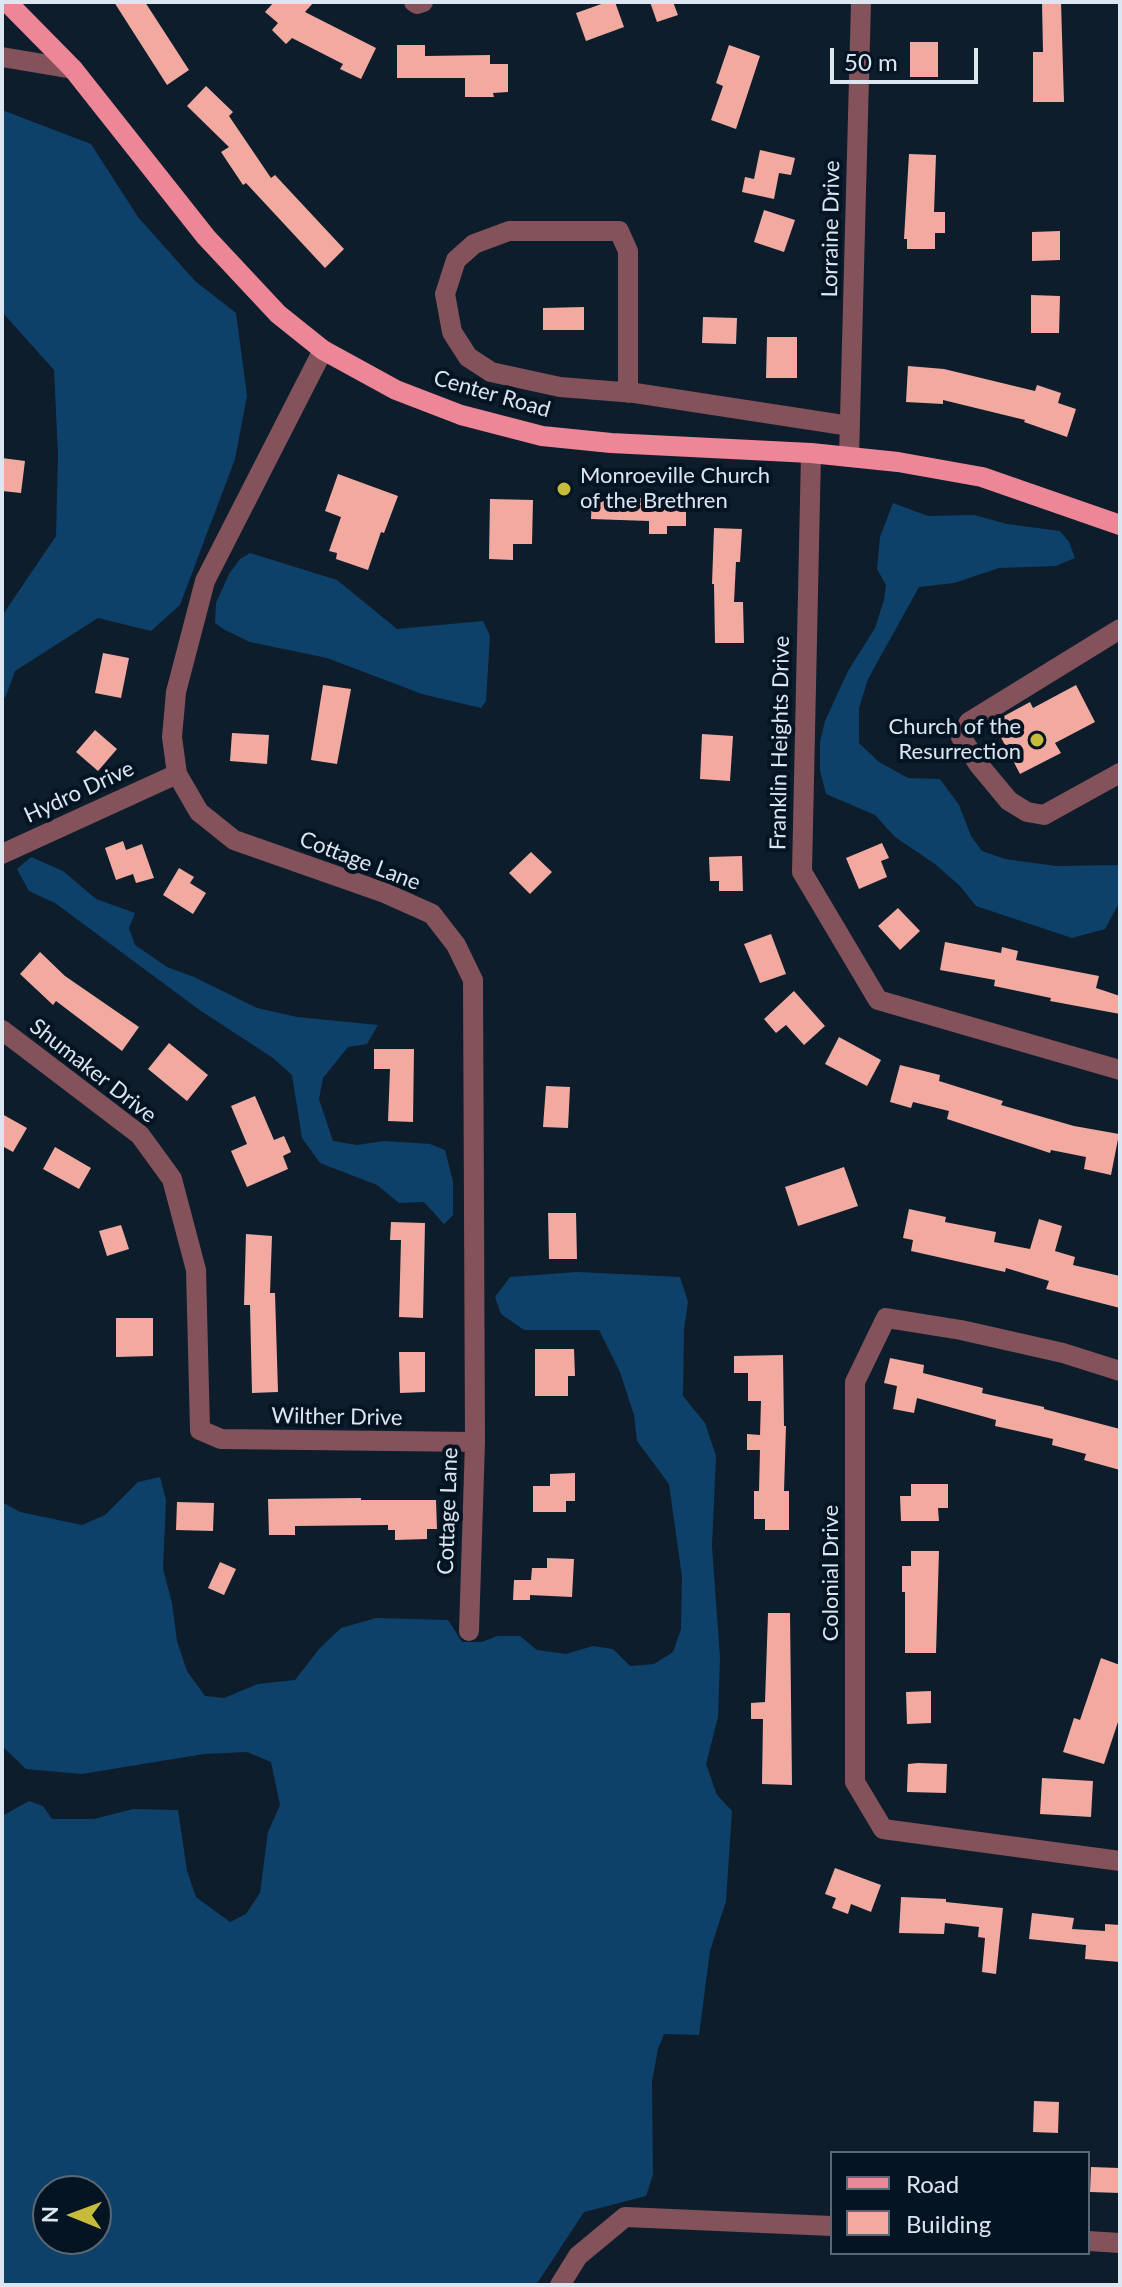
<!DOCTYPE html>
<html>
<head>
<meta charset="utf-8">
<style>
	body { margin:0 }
	#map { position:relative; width:1122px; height:2287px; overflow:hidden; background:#0d1d2b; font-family:Lato,sans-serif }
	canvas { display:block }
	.frame { position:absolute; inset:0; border:4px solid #dbe6f0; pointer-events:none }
	.legend { position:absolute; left:830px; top:2151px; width:260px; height:104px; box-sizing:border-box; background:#051422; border:2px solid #5b6874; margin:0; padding:10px 14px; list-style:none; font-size:24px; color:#dbe6f0 }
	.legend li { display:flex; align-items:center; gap:16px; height:40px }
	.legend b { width:40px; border:2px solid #5b6874 }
	.north { position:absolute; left:32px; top:2175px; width:80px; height:80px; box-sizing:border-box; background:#051422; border:2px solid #5b6874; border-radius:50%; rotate:271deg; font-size:22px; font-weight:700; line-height:32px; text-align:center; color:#dbe6f0 }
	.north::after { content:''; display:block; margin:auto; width:28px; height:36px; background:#c7bb3c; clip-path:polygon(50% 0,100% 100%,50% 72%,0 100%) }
	.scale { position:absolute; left:830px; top:48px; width:148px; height:36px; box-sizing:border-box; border:4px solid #dbe6f0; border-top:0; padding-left:10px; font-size:24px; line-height:28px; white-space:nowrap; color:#dbe6f0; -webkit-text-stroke:6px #051422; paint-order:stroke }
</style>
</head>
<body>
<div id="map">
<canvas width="1122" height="2287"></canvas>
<div class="frame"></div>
<ul class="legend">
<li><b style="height:10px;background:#ed8798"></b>Road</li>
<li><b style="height:22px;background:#f2aaa0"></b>Building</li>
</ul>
<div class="north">N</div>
<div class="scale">50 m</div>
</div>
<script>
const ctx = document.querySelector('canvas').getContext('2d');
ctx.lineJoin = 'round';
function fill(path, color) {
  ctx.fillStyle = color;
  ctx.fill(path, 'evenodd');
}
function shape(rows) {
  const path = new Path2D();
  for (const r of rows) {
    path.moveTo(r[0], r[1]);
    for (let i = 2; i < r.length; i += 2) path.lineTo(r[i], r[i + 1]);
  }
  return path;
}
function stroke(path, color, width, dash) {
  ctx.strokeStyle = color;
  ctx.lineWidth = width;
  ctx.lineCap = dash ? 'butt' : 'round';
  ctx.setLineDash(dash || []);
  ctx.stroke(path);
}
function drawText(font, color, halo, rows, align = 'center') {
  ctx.font = font + ' Lato,sans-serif';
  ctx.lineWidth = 8;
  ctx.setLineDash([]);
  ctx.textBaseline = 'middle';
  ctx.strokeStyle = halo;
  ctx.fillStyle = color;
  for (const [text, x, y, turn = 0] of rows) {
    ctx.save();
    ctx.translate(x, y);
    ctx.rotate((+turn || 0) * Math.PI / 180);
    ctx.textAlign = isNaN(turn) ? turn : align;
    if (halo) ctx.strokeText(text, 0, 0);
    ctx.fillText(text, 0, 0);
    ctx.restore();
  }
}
const forest = shape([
	[2,110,91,144,138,217,195,281,236,313,247,396,235,459,180,605,151,631,98,618,15,671,6,696,2,700,2,616,56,536,58,454,54,370,2,312],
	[893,503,928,516,974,515,1007,524,1060,531,1069,542,1075,558,1056,566,999,568,954,583,919,587,868,679,859,708,859,743,879,762,908,778,940,779,959,805,971,836,982,851,1005,859,1056,866,1120,865,1120,901,1105,929,1072,938,976,906,960,886,935,864,895,837,875,815,826,794,820,771,820,742,825,721,848,671,875,628,884,600,886,585,877,569,880,537],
	[250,553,337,580,397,629,483,621,490,636,486,701,481,708,422,694,327,658,250,642,225,630,215,623,216,603,229,574,240,559],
	[31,857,63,871,96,899,135,913,129,928,135,945,167,967,194,977,257,1008,297,1017,378,1025,367,1044,348,1047,323,1078,319,1099,333,1141,357,1145,384,1141,430,1144,445,1150,453,1182,453,1215,444,1224,424,1202,399,1203,377,1185,320,1163,302,1138,292,1075,273,1058,201,1011,55,903,29,891,17,869],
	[577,1272,680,1277,688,1302,684,1329,683,1396,705,1423,716,1456,712,1546,720,1658,718,1717,706,1764,717,1795,732,1811,726,1901,710,1951,699,2035,664,2034,658,2049,652,2081,653,2175,646,2196,584,2212,536,2285,2,2285,2,1816,29,1801,43,1806,52,1819,94,1819,133,1809,178,1810,187,1871,196,1897,230,1922,246,1914,260,1893,268,1832,280,1805,271,1762,247,1752,204,1754,82,1774,26,1769,2,1746,2,1502,20,1512,82,1525,105,1515,138,1482,160,1477,166,1500,163,1569,172,1603,177,1641,187,1671,205,1696,224,1698,258,1684,295,1680,319,1649,341,1628,376,1618,448,1620,462,1642,482,1642,497,1636,520,1636,537,1650,566,1654,593,1646,613,1649,630,1666,654,1664,673,1652,681,1629,682,1577,669,1484,637,1441,634,1415,620,1372,599,1330,524,1330,501,1314,495,1297,510,1277],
	[96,2191,96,2239,48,2239,48,2191]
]);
const building = shape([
	[114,2,145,2,189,70,167,85],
	[274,2,314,2,305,12,376,48,361,79,340,69,343,64,292,38,286,44,272,30,278,23,265,12],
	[607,2,615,2,624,27,586,41,576,13],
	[650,2,673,2,678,15,657,22],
	[1042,2,1061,2,1064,102,1033,102,1033,52,1043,52],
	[910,42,938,42,938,77,910,77],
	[397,45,425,45,425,56,490,55,490,64,508,64,508,92,493,93,494,97,465,97,465,78,397,78],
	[729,45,760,56,736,129,711,120,723,86,716,83],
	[206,86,233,112,229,116,271,178,275,175,344,249,325,268,246,183,243,185,221,152,229,147,187,106],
	[760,150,795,158,791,175,779,173,774,199,742,192,745,177,754,179],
	[909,154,936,155,934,212,945,212,945,233,935,233,935,249,907,249,907,239,904,239],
	[764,210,795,220,784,252,754,242],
	[1060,231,1060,260,1032,261,1032,232],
	[1031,295,1060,296,1059,333,1031,333],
	[584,307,584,330,543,330,543,308],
	[703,317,737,318,736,344,702,343],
	[767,337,797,337,797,378,766,378],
	[908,366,944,369,1035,391,1037,385,1061,393,1058,403,1076,409,1067,437,1024,422,1025,420,943,400,943,404,906,402],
	[2,458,25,461,21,493,2,491],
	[338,474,398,496,384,533,381,532,368,570,336,559,337,553,329,551,341,517,325,511],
	[592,494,630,495,630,498,686,499,686,526,667,526,667,534,649,534,649,521,591,519],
	[490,499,533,500,532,544,513,544,513,560,489,559],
	[714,528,742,529,740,562,736,562,734,602,743,602,744,643,715,643,714,584,712,584],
	[103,653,129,658,121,698,95,693],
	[323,685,351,689,337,764,311,760],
	[1076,685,1095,722,1055,743,1061,753,1020,774,993,722,1030,702,1033,708],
	[95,730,117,749,98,771,76,752],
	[232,733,269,735,267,764,230,761],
	[702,734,733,736,730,781,700,779],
	[123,841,126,850,142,844,154,878,136,883,133,874,116,880,105,848],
	[882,843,889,858,881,861,887,877,859,889,846,858],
	[531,852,552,872,530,894,509,873],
	[742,856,743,891,719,891,719,881,710,881,709,857],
	[179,868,194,877,190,883,206,893,193,914,163,895],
	[898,908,920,931,900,950,878,926],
	[771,934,786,974,760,983,744,944],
	[945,942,1001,953,1002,947,1018,951,1016,960,1099,976,1096,988,1120,996,1120,1014,1050,1001,1051,998,994,986,995,980,940,970],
	[40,952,65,976,139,1027,122,1051,56,1001,53,1005,20,974],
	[794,991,825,1026,804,1045,786,1025,776,1033,764,1019],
	[839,1037,881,1060,867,1086,825,1064],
	[169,1043,208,1075,187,1101,148,1069],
	[374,1049,414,1049,413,1122,388,1121,390,1069,374,1069],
	[900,1065,940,1075,939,1081,1003,1101,1001,1105,1074,1126,1119,1134,1111,1175,1084,1169,1086,1157,1051,1150,1050,1153,947,1119,949,1111,913,1102,911,1108,890,1102],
	[546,1086,570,1087,568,1128,543,1127],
	[255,1096,274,1140,284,1136,291,1152,283,1156,288,1169,247,1187,231,1151,247,1144,231,1106],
	[2,1114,27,1128,13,1152,2,1146],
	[55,1147,91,1168,79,1189,43,1169],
	[844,1167,858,1206,798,1226,785,1187],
	[909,1209,946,1217,945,1222,996,1232,994,1242,1030,1249,1039,1219,1062,1226,1055,1251,1075,1257,1073,1265,1120,1276,1120,1308,1046,1289,1049,1281,1006,1268,1005,1272,911,1251,913,1240,903,1238],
	[548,1213,576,1213,577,1259,549,1259],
	[391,1222,425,1223,423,1318,399,1317,401,1240,390,1240],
	[121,1225,129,1249,107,1256,99,1231],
	[246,1234,272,1236,270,1293,275,1293,278,1392,252,1393,250,1305,244,1305],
	[116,1318,153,1318,153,1356,116,1357],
	[535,1349,574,1349,575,1376,568,1376,568,1396,535,1396],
	[399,1352,425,1352,425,1392,400,1393],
	[783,1355,784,1426,786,1426,784,1491,789,1491,789,1530,765,1530,765,1519,754,1519,754,1491,759,1491,760,1450,747,1450,747,1434,760,1435,761,1401,748,1401,748,1373,734,1373,734,1356],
	[890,1358,924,1365,923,1373,983,1388,982,1393,1044,1407,1044,1409,1120,1429,1120,1470,1084,1460,1086,1454,1052,1445,1053,1439,995,1426,996,1420,917,1398,914,1413,893,1409,897,1386,884,1383],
	[575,1473,575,1501,566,1501,566,1512,533,1512,533,1486,550,1486,550,1474],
	[911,1484,948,1484,948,1508,938,1508,939,1521,901,1521,900,1496,911,1496],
	[361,1498,361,1500,436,1500,437,1529,427,1529,427,1539,395,1540,395,1530,388,1530,388,1525,295,1526,295,1535,269,1535,268,1499],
	[177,1502,214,1503,213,1531,176,1530],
	[911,1551,939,1551,936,1653,905,1653,905,1592,902,1592,902,1566,911,1566],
	[547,1558,574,1559,572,1597,530,1595,530,1600,513,1600,514,1580,531,1580,532,1568,547,1568],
	[220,1562,236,1569,224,1595,208,1588],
	[768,1613,790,1613,792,1785,762,1784,763,1719,751,1719,751,1703,765,1702],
	[1101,1658,1120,1665,1120,1716,1104,1764,1063,1752,1074,1718,1080,1720],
	[931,1691,931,1723,907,1724,906,1692],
	[918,1763,947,1764,946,1793,907,1792,908,1764],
	[1042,1778,1093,1781,1091,1817,1040,1814],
	[835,1868,881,1885,871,1912,851,1904,848,1914,832,1908,836,1898,825,1894],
	[901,1897,946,1899,946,1902,1003,1908,996,1974,982,1972,985,1938,978,1937,979,1927,945,1923,944,1934,899,1933],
	[1032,1913,1074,1918,1072,1929,1105,1931,1105,1924,1120,1925,1120,1962,1085,1959,1086,1945,1029,1939],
	[1034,2101,1059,2102,1058,2133,1033,2132],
	[1091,2167,1120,2168,1120,2193,1090,2192]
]);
const minor = shape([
	[414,2,417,4,423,2],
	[2,57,73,69],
	[323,350,205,581,176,692,172,737,177,774,199,812,234,840,385,893,432,914,456,945,473,980,475,1442,469,1631],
	[628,393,628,251,619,231,509,231,474,244,456,260,445,294,452,332,468,357,491,372,560,387,635,393,850,426],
	[811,453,802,872,878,1000,1120,1070],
	[849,457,861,2],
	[1120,629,969,722,961,737,979,765,1009,801,1027,812,1044,815,1120,773],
	[2,854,177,774],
	[2,1030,140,1135,172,1179,196,1270,200,1430,221,1439,475,1442],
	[1120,1371,1063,1353,961,1330,886,1318,855,1382,855,1782,883,1829,1120,1861],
	[1088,2241,1120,2243],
	[560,2285,578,2256,625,2217,832,2226]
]);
const major = shape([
	[7,2,73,69,206,237,278,314,323,350,396,390,461,415,542,436,611,443,811,453,898,462,982,477,1120,525]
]);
const markers = [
	[564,489,8,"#c7bb3c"],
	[1037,740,8,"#c7bb3c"]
];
const streetNames = [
	["Lorraine Drive",831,229,-89],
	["Center Road",492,394,16],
	["Franklin Heights Drive",780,743,-89],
	["Hydro Drive",79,792,-25],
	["Cottage Lane",360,861,21],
	["Shumaker Drive",93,1071,38],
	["Wilther Drive",337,1417,1],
	["Cottage Lane",448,1511,-88],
	["Colonial Drive",831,1573,-90]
];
const poiNames = [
	["Monroeville Church",580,476],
	["of the Brethren",580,501],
	["Church of the",1021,727,"right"],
	["Resurrection",1021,752,"right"]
];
fill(forest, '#0e416a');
fill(building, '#f2aaa0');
stroke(minor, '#83525a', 20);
stroke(major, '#ed8798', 20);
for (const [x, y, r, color] of markers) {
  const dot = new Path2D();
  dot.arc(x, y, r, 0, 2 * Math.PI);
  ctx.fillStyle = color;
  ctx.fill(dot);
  stroke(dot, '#051422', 3);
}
drawText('22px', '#dbe6f0', '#051422', streetNames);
drawText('22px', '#dbe6f0', '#051422', poiNames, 'left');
</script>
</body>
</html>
